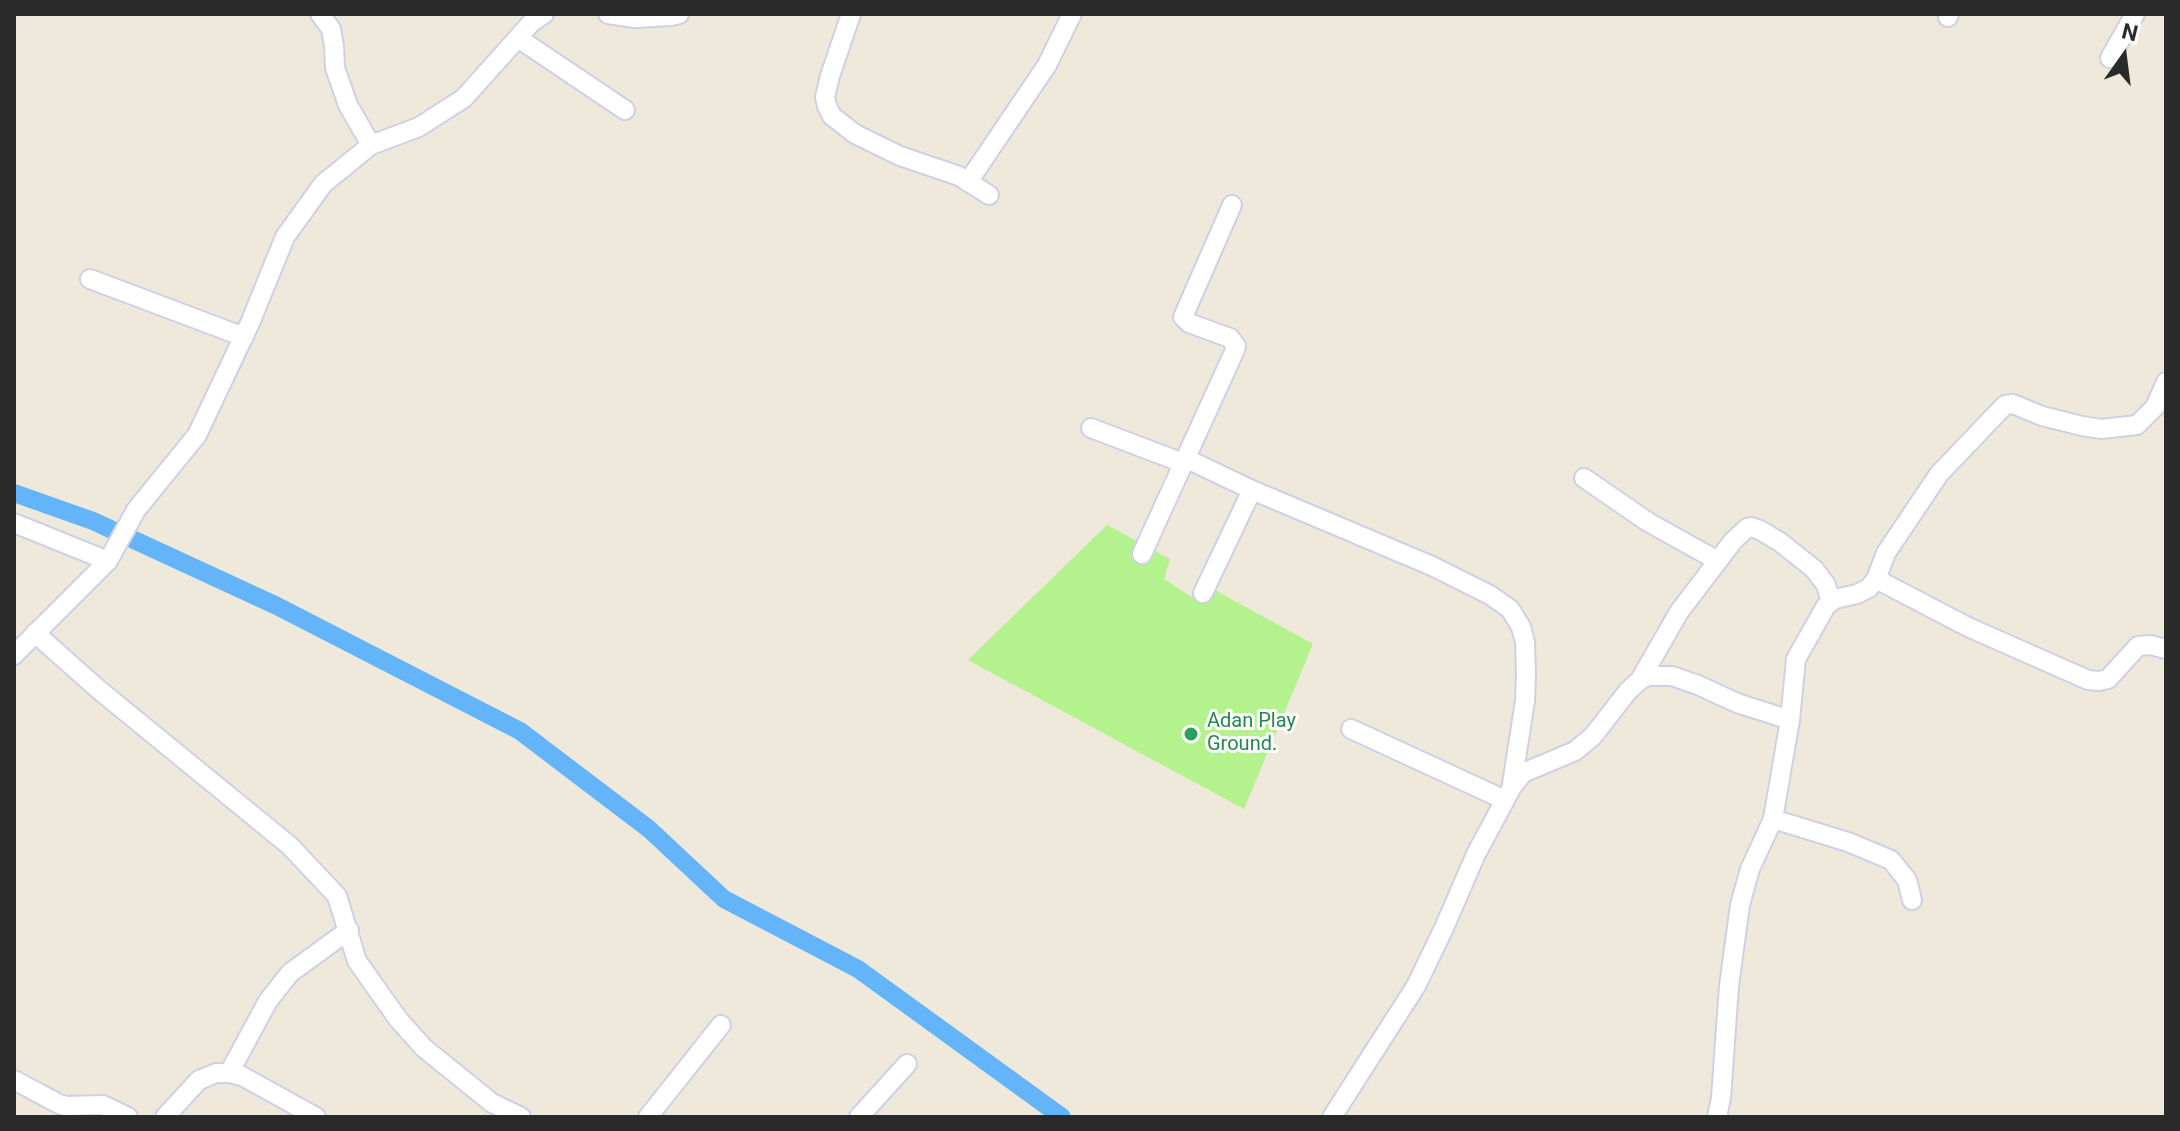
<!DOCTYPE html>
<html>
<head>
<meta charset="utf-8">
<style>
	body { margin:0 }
	#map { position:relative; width:2180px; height:1131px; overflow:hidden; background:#eee9db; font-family:Roboto,sans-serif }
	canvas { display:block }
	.frame { position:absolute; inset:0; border:16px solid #2a2a2a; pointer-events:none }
	.north { position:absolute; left:2084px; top:16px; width:80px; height:80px; -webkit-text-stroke:6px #fff; paint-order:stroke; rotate:14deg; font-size:22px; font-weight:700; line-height:32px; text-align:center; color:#2a2a2a }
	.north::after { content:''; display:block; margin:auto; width:28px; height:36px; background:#2a2a2a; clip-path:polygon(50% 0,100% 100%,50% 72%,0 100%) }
</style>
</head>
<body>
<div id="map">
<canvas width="2180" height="1131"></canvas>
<div class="frame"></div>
<div class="north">N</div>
</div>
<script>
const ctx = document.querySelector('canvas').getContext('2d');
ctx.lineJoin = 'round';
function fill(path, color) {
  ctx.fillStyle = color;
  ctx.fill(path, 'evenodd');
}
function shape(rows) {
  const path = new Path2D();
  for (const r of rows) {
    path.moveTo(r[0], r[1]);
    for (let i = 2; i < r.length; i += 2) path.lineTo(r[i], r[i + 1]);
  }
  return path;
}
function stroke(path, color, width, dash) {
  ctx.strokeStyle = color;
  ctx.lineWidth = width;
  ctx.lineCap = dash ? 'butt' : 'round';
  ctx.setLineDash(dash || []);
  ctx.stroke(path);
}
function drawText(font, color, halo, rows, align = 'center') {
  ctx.font = font + ' Roboto,sans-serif';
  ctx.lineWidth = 6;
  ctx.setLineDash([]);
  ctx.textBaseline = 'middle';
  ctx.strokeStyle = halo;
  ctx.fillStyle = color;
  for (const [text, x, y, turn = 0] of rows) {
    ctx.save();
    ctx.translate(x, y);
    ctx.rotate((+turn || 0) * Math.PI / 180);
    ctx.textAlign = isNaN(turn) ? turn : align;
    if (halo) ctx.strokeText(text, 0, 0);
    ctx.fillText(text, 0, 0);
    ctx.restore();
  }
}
const pitch = shape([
	[1107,525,1170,559,1164,579,1192,597,1204,584,1313,644,1244,809,968,660]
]);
const canal = shape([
	[14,493,93,521,277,606,520,731,649,829,724,899,858,969,1062,1117]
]);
const minor = shape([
	[320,14,331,29,334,46,335,68,348,105,371,145],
	[608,14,635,18,671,16,679,14],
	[851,14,830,76,825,97,827,106,832,116,855,134,900,156,959,176,989,195],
	[1948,17,1949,14],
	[518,38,625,110],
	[2110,58,2135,14],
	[968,182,1047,65,1072,14],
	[90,279,244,337],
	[1091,428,1183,463],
	[1185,458,1252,490,1432,566,1490,595,1510,609,1521,627,1525,642,1526,675,1525,701,1512,784],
	[1584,478,1648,522,1718,561],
	[14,523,108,561],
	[1142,554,1235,350,1236,346,1230,338,1189,323,1183,317,1232,205],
	[1876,579,1968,627,2088,680,2099,681,2108,679,2138,646,2150,645,2166,649],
	[1203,593,1252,490],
	[35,633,98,689,290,846,337,896,357,961,398,1019,424,1048,492,1103,521,1117],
	[14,655,108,561,136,510,197,435,250,323,285,237,323,184,371,145,419,127,464,98,532,22,544,14],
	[1640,680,1679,612,1733,541,1747,528,1751,527,1760,530,1780,542,1814,569,1826,585,1831,602],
	[1351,729,1505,800],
	[1773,819,1848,842,1891,860,1907,880,1912,900],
	[229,1073,268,1001,290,973,349,930],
	[14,1080,59,1104,66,1106,103,1105,128,1117],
	[165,1117,199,1080,216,1073,229,1073,242,1076,316,1117],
	[648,1117,721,1025],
	[859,1117,907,1064],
	[1332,1117,1416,986,1444,928,1476,854,1512,787,1523,773,1575,751,1593,736,1628,691,1640,680,1648,676,1672,676,1698,685,1737,703,1790,720],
	[1717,1117,1721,1098,1729,986,1740,905,1750,869,1773,819,1790,720,1796,659,1826,606,1835,599,1857,594,1869,588,1876,579,1886,553,1939,474,2005,405,2013,404,2042,416,2082,426,2101,429,2137,425,2155,407,2166,382]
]);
const markers = [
	[1191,734,8,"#2e9e5b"]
];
const leisureNames = [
	["Adan Play",1207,722],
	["Ground.",1207,745]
];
fill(pitch, '#b3f28d');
stroke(canal, '#64b4fa', 18);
stroke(minor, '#d0d0e5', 22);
stroke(minor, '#fff', 18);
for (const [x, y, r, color] of markers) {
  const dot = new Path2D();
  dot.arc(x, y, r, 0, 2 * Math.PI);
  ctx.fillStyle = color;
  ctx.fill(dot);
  stroke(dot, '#fff', 3);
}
drawText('20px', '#27864d', '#fff', leisureNames, 'left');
</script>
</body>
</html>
